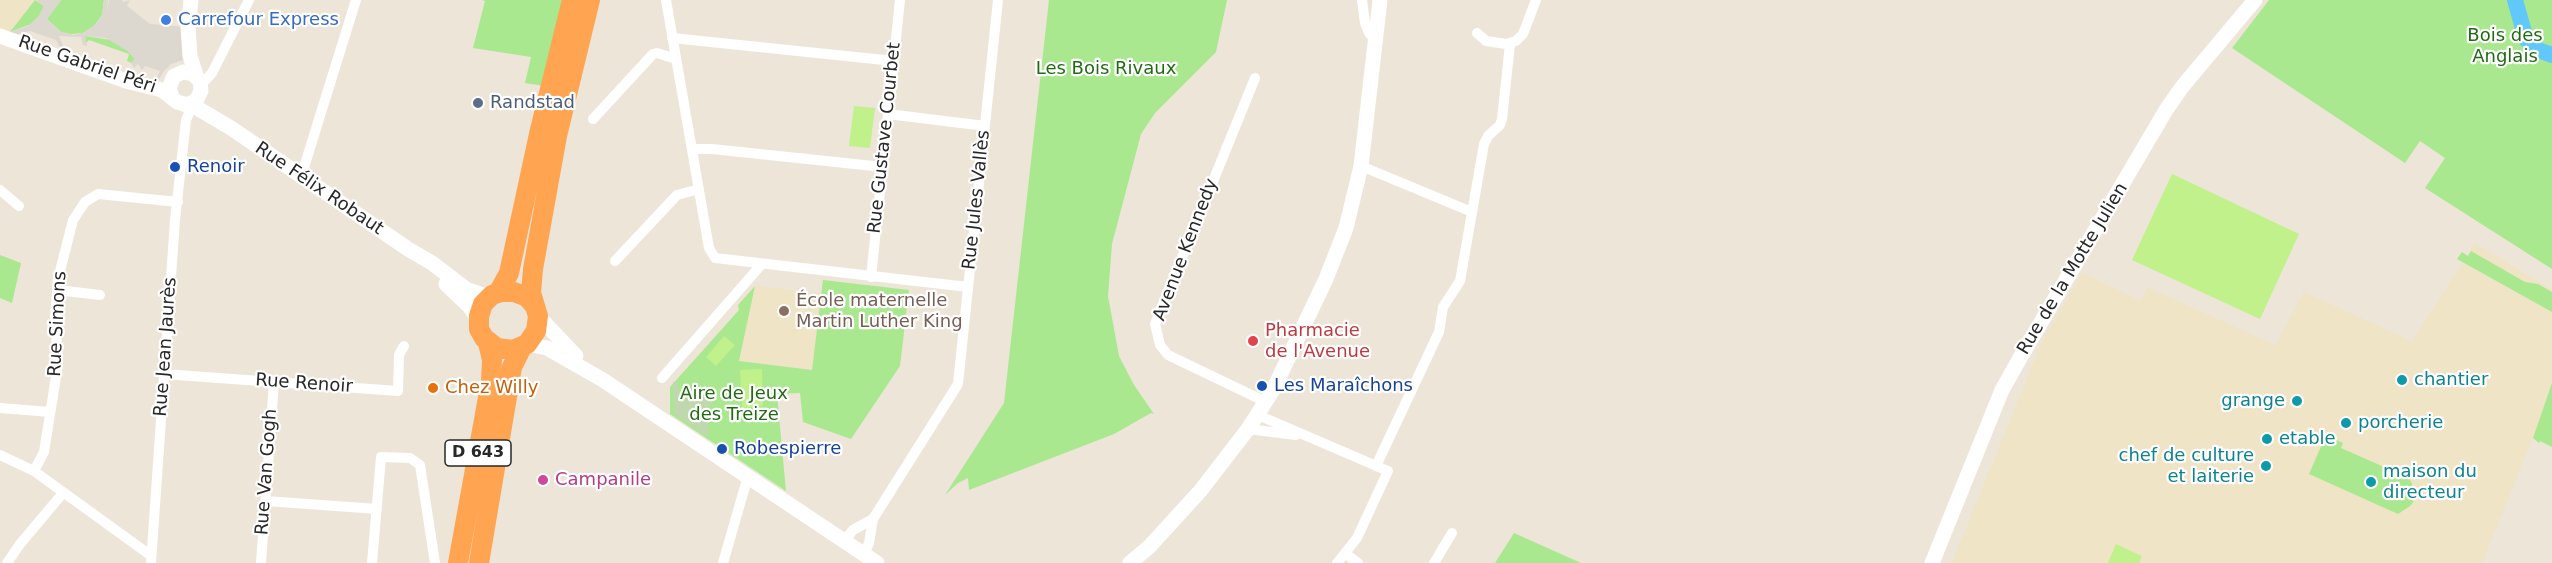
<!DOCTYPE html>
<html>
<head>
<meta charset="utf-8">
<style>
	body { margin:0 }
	canvas { display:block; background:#ece5d8 }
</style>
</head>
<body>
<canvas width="2552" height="563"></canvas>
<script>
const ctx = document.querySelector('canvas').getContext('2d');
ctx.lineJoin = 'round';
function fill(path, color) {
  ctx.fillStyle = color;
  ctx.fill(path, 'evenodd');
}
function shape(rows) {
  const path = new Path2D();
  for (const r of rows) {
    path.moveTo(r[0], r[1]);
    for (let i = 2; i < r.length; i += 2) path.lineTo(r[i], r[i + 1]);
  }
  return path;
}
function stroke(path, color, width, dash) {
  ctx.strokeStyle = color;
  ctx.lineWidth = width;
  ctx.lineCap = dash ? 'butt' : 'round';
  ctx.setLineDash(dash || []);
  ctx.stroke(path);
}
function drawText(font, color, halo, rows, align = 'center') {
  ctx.font = font + ' "DejaVu Sans",sans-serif';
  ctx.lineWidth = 4.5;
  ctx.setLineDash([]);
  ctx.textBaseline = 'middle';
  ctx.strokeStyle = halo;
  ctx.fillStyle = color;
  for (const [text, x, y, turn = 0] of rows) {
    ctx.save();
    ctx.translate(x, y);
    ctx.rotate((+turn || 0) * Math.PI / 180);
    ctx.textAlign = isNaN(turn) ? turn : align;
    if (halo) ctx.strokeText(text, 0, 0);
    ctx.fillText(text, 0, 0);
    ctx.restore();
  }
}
const education = shape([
	[0,0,35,0,10,32,0,29],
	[2475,243,2552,290,2552,390,2482,563,1952,563,2041,344,2082,273,2141,301,2147,287,2275,345,2304,292,2412,341],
	[755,286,821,293,813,370,739,361]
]);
const green = shape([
	[35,0,44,6,40,15,31,24,10,32],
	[61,0,104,0,102,15,94,26,83,33,71,34,61,32,47,19],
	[482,0,566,0,544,86,525,83,531,57,473,48,485,1],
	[1049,0,1227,0,1216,52,1155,113,1141,134,1112,244,1108,296,1119,356,1134,385,1154,414,1151,413,1114,434,969,490,968,478,958,483,945,495,1004,403],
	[2269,0,2552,0,2552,269,2425,188,2445,158,2420,141,2405,163,2232,48],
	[85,36,111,40,126,49,135,59,131,63,127,61,129,54,89,40,86,43],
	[2471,251,2525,282,2538,284,2552,292,2552,312,2457,259,2462,252,2468,256],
	[0,255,21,263,12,303,0,298],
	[823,280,909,290,900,366,851,439,803,422,800,393,777,394,786,491,670,414,670,387,739,310,738,305,755,286,739,361,812,370],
	[2552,383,2552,447,2540,441,2539,443,2533,438],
	[2326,435,2343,443,2341,448,2409,478,2412,483,2414,501,2410,506,2398,514,2309,474],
	[1514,533,1581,563,1495,563]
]);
const cemetery = shape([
	[673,382,678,382,678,391,711,392,708,437,674,414]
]);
const pitch = shape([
	[854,106,875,108,870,148,849,146],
	[2172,174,2299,234,2260,319,2132,260],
	[724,336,735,345,716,366,706,357],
	[762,369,763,406,742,408,740,370],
	[2116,544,2142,556,2139,563,2108,563]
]);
const plaza = shape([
	[36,0,61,0,47,19,59,31,74,35,85,32,96,24,102,15,104,0,108,0,107,13,109,0,122,0,123,2,130,0,127,6,150,24,185,27,187,61,183,60,171,64,163,72,158,82,155,82,160,71,145,66,142,70,138,64,134,68,131,63,135,59,129,52,106,38,85,36,87,46,83,45,81,37,59,36,66,52,63,53,56,40,30,31,11,36,10,32,28,26,38,17,44,6]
]);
const river = shape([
	[2515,0,2526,39,2538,50,2552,55]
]);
const street = shape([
	[666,0,709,248,715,258,968,287],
	[1362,0,1365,23,1369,33,1375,39],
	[1477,33,1486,41,1506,44,1516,41,1523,34,1536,0],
	[672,38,894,61],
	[1255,78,1155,324,1160,345,1168,355,1266,402],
	[201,85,212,73,249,0],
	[888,114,985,126],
	[593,119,653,54,657,53,676,59],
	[692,149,712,149,883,167],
	[1361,166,1472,212],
	[301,177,356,0],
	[0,190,19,206],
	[615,261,677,195,699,189],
	[871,277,900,0],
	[57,290,100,295],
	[163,374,398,391,399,355,404,346],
	[662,378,761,265],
	[0,408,50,412],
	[1258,415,1388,471,1357,538,1337,563],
	[1248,429,1296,435],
	[0,455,34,471,150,555],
	[1376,466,1439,332,1443,307,1460,281,1484,144,1488,136,1500,125,1502,119,1510,44],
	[34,471,44,452,58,364,55,316,58,279,73,220,85,202,98,194,178,202],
	[266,501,377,509],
	[844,541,853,530,873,519],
	[864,554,869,543,873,519,958,384,998,0],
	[1346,554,1358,563],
	[7,563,20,544,63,493],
	[151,563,175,220,186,120,194,102],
	[261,563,274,382],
	[372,563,381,457,410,458,420,465,435,563],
	[723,563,748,476],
	[1434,563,1452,533]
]);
const secondary = shape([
	[191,0,188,27,190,56,196,75],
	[0,36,126,81,162,90,177,102,197,108,231,128,408,249,432,263,466,289,489,297],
	[172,97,169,88,174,76,183,72,193,74,200,81,201,91,196,101,186,105],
	[446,284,470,307,478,319],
	[538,316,576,356],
	[527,344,547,348,603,380,877,563],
	[1130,563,1150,546,1201,490,1248,429,1273,390,1326,279,1346,228,1361,166,1380,0],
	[1932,563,2002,390,2020,358,2166,110,2182,87,2255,0]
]);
const highway = shape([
	[498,293,509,273,539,134,572,0],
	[533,304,527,297,514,292,501,292,492,295,483,304,479,316,479,329,484,338,497,348,513,350,527,344,536,331,538,316,531,293,533,269,557,136,590,0],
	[458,563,491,381,492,360,488,343],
	[479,563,512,367,522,347]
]);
const markers = [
	[166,20,6,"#3f7fe0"],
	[478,103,6,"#5c6f8a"],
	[175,167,6,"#1a4fb4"],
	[784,311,6,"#8d6e63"],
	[1253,341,6,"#e0444e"],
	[2402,380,6,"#0f9aa8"],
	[1262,386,6,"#1a4fb4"],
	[433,388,6,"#e8710a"],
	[2297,401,6,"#0f9aa8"],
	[2346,423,6,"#0f9aa8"],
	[2267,439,6,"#0f9aa8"],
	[722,449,6,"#1a4fb4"],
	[2266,466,6,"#0f9aa8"],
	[543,480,6,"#d1479c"],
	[2371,482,6,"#0f9aa8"]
];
const shields = [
	[478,453,66]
];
const shieldNames = [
	["D 643",478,453]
];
const shopNames = [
	["Carrefour Express",178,20]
];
const parkNames = [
	["Bois des",2505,36],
	["Anglais",2505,57],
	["Les Bois Rivaux",1106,69],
	["Aire de Jeux",734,394],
	["des Treize",734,415]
];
const streetNames = [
	["Rue Gabriel Péri",87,65,19],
	["Rue Gustave Courbet",885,138,-84],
	["Rue Félix Robaut",319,189,34],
	["Rue Jules Vallès",977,200,-84],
	["Avenue Kennedy",1186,250,-69],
	["Rue de la Motte Julien",2073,269,-59],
	["Rue Simons",58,324,-87],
	["Rue Jean Jaurès",166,347,-86],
	["Rue Renoir",304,384,4],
	["Rue Van Gogh",267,472,-86]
];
const serviceNames = [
	["Randstad",490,103]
];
const transitNames = [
	["Renoir",187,167],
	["Les Maraîchons",1274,386],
	["Robespierre",734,449]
];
const educationNames = [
	["École maternelle",796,301],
	["Martin Luther King",796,322]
];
const healthNames = [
	["Pharmacie",1265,331],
	["de l'Avenue",1265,352]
];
const cultureNames = [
	["chantier",2414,380],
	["grange",2285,401,"right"],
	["porcherie",2358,423],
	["etable",2279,439],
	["chef de culture",2254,456,"right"],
	["et laiterie",2254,477,"right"],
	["maison du",2383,472],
	["directeur",2383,493]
];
const foodNames = [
	["Chez Willy",445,388]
];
const hotelNames = [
	["Campanile",555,480]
];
fill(education, '#f0e4c6');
fill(green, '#a9e88f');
fill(cemetery, '#c0d8ae');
fill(pitch, '#c0f18a');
fill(plaza, '#dcd8d0');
stroke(river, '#61c9f9', 16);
stroke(street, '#fff', 10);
stroke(secondary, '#fff', 15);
stroke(highway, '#ffa551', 20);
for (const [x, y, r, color] of markers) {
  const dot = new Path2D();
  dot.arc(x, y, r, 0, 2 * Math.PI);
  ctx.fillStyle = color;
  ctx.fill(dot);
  stroke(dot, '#fff', 2);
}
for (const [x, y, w] of shields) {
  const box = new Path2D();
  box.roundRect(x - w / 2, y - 13, w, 26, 4.5);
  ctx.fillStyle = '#fff';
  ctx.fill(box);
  stroke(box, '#282828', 1.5);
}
drawText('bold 16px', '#282828', null, shieldNames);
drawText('18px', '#366cbe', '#fff', shopNames, 'left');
drawText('18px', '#216b13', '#fff', parkNames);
drawText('18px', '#282828', '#fff', streetNames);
drawText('18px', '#4e5e75', '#fff', serviceNames, 'left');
drawText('18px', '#164399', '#fff', transitNames, 'left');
drawText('18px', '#785e54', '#fff', educationNames, 'left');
drawText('18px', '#be3a42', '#fff', healthNames, 'left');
drawText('18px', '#0d838f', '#fff', cultureNames, 'left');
drawText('18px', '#c56008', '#fff', foodNames, 'left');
drawText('18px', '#b23c85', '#fff', hotelNames, 'left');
</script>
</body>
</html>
